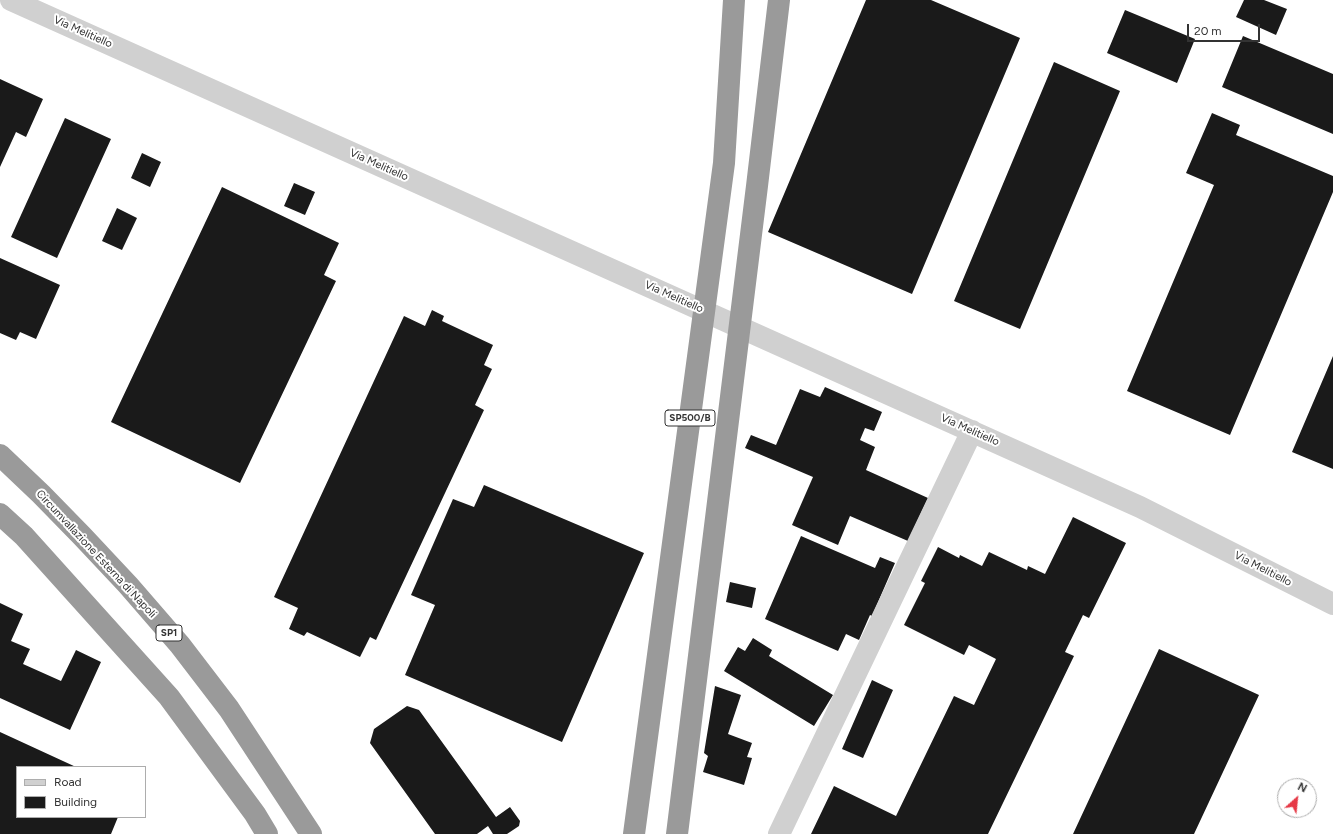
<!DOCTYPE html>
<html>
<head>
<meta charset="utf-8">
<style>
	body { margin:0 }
	#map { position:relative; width:1333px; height:834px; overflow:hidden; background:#fff; font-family:Figtree,sans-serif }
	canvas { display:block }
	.legend { position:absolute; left:16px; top:766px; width:130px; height:52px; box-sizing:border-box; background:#fff; border:1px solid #adadad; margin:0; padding:5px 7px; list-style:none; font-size:12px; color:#333 }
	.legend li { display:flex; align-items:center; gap:8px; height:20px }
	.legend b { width:20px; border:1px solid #adadad }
	.north { position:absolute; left:1277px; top:778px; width:40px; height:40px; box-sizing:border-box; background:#fff; border:1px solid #adadad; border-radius:50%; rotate:27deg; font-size:11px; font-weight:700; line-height:16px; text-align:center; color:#333 }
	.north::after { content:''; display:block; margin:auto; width:14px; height:18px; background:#e63946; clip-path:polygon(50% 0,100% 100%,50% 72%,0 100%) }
	.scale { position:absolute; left:1187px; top:24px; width:73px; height:18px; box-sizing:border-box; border:2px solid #333; border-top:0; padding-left:5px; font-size:12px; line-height:14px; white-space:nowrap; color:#333; -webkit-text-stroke:3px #fff; paint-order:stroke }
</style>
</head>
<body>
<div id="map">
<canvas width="1333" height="834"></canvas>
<ul class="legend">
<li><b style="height:5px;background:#d0d0d0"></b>Road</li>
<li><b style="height:11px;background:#1a1a1a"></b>Building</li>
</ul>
<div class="north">N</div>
<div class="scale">20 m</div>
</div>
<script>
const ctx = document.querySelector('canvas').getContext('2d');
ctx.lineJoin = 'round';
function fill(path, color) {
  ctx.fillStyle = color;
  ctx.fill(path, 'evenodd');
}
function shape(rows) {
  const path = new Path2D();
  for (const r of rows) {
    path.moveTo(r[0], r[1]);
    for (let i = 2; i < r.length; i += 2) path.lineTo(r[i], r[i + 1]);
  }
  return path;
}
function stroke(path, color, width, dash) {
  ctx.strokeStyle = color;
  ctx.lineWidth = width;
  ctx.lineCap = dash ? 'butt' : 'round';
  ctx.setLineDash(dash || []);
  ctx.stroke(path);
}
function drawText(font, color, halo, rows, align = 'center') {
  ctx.font = font + ' Figtree,sans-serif';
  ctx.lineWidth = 4;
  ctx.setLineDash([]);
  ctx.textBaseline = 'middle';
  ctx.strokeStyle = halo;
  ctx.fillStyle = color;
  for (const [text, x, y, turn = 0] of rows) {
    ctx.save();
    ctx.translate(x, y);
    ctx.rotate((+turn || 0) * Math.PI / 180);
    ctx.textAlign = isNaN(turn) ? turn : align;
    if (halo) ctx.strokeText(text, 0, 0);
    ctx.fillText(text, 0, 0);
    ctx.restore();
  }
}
const building = shape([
	[866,0,931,0,1020,38,912,294,768,232],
	[1244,0,1264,0,1287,9,1276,35,1236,17],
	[1125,10,1195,39,1177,83,1107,53],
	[1243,36,1333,74,1333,134,1222,87],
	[1054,62,1120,91,1020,329,954,301],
	[0,79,43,99,26,137,16,132,0,167],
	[1212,113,1240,125,1236,135,1333,176,1333,192,1230,435,1127,391,1214,185,1186,173],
	[65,118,111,139,57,258,11,237],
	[142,153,161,162,150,187,131,178],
	[294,183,315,192,305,215,284,206],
	[222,187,339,243,324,275,336,281,240,483,111,422],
	[117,208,137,218,122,250,102,241],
	[0,258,60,285,36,339,20,332,16,340,0,333],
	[432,310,444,316,442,321,493,345,484,365,492,369,475,405,484,410,376,640,370,637,360,657,307,632,304,636,289,629,298,608,274,597,404,316,425,326],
	[1333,356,1333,469,1292,452],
	[825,387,882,412,874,431,865,428,860,440,875,447,866,470,928,498,908,541,850,516,838,545,792,525,813,477,745,448,751,435,776,445,800,389,820,397],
	[484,485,644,553,562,742,405,675,435,605,411,595,453,499,474,507],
	[1073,517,1126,543,1089,618,1083,615,1065,652,1074,656,988,834,811,834,834,786,896,816,954,696,974,705,996,659,969,645,964,655,904,625,925,583,921,581,938,547,959,558,960,555,982,566,989,552,1027,570,1028,566,1045,574],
	[801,536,875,568,880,557,895,563,872,616,870,615,859,640,846,634,838,651,765,619],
	[730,582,756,588,752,608,726,602],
	[0,603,23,614,11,641,30,649,23,664,61,681,76,650,101,662,70,730,0,698],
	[753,638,772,650,769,656,833,695,814,726,724,671,738,647,745,651],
	[1159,649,1259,695,1194,834,1073,834],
	[872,680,893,690,863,758,842,749],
	[715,686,741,695,728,734,752,743,747,757,752,758,744,785,703,772,708,756,704,753],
	[407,706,419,710,496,817,510,807,520,821,519,826,507,834,493,834,488,826,477,834,435,834,370,743,374,729],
	[0,732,76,767,17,767,17,817,118,817,111,834,0,834]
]);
const minor = shape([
	[11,0,1140,507,1333,604],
	[779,834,972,431]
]);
const highway = shape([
	[0,455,41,494,82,536,128,585,180,645,229,709,311,834],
	[0,514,24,536,169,697,255,814,267,834]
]);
const highwayBridge = shape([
	[634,834,724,163,734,0],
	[677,834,757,186,779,0]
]);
const shields = [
	[690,418,50],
	[169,633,26]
];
const shieldNames = [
	["SP500/B",690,418],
	["SP1",169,633]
];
const streetNames = [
	["Via Melitiello",83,32,24],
	["Via Melitiello",379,165,24],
	["Via Melitiello",674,297,24],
	["Via Melitiello",970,430,24],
	["Circumvallazione Esterna di Napoli",96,554,47],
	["Via Melitiello",1263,569,27]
];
fill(building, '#1a1a1a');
stroke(minor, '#d0d0d0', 22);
stroke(highway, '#9a9a9a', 22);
stroke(highwayBridge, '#9a9a9a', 22);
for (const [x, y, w] of shields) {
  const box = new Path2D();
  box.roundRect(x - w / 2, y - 8, w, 16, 3);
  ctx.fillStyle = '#fff';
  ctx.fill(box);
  stroke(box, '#333', 1);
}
drawText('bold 10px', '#333', null, shieldNames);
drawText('11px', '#333', '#fff', streetNames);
</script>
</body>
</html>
